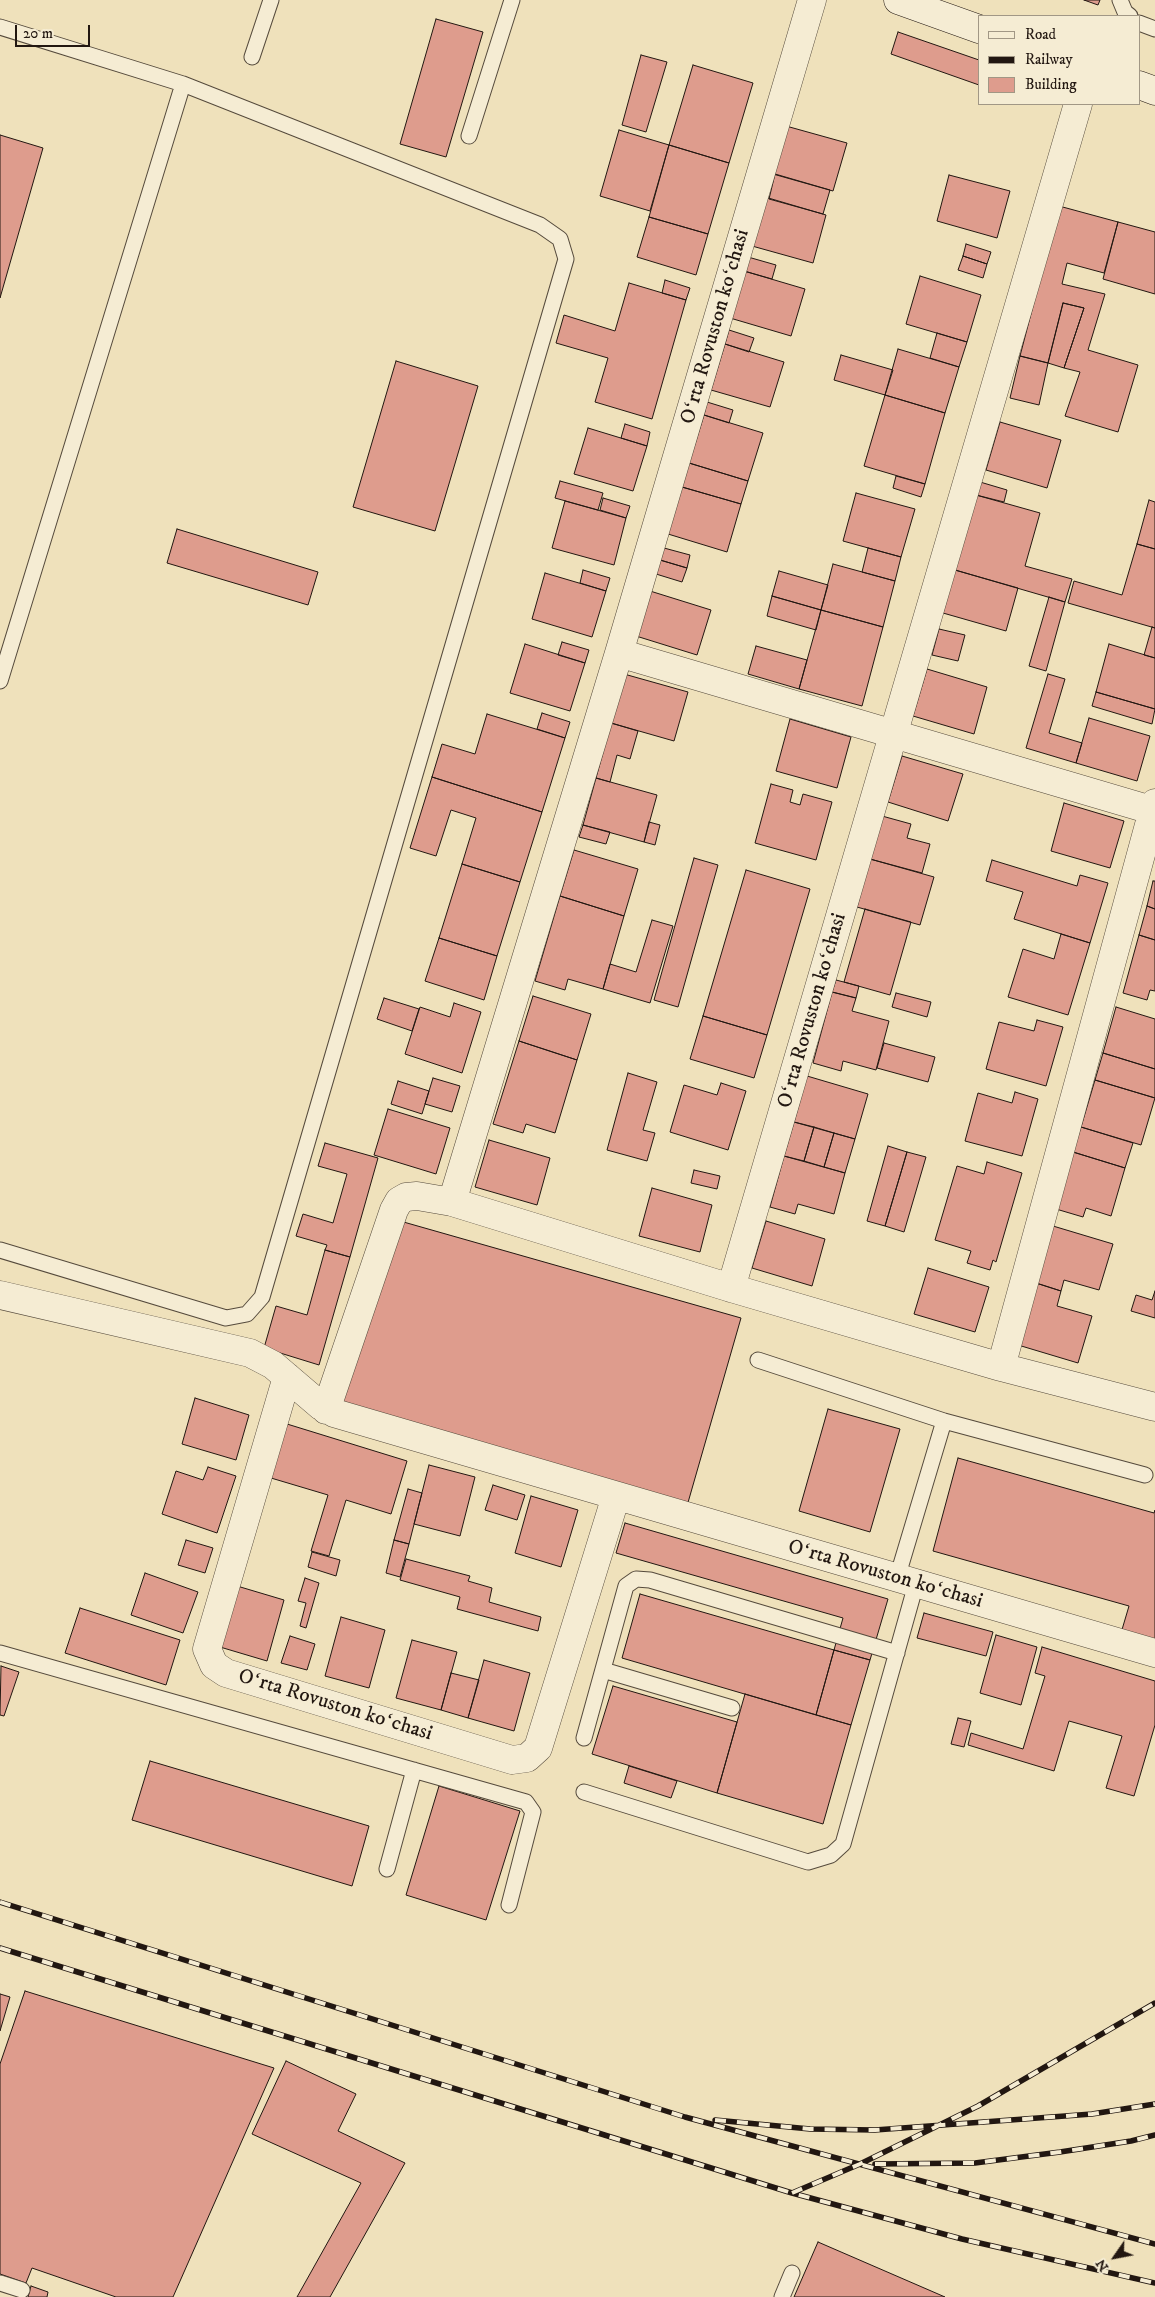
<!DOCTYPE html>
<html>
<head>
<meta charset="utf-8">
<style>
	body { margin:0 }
	#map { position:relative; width:1155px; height:2297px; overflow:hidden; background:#efe1bb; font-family:"IM FELL DW Pica",serif }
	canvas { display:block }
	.legend { position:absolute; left:978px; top:15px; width:162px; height:90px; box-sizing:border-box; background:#f5ecd3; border:1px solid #a19785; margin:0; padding:6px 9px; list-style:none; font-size:15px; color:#221711 }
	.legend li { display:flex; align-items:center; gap:10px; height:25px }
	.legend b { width:25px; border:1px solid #a19785 }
	.north { position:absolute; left:1090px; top:2232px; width:50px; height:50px; -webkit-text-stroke:4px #f5ecd3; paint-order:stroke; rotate:237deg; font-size:14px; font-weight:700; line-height:20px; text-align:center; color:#221711 }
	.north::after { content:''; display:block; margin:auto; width:18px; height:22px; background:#221711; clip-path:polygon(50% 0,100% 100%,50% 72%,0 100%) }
	.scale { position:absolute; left:15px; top:25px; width:75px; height:22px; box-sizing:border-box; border:2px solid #221711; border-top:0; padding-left:6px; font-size:15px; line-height:18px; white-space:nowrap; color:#221711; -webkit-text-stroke:4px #f5ecd3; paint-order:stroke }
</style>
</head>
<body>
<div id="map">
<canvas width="1155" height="2297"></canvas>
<ul class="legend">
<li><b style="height:6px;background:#f5ecd3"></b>Road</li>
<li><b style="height:6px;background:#221711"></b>Railway</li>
<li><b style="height:14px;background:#de9c8d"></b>Building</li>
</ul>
<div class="north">N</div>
<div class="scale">20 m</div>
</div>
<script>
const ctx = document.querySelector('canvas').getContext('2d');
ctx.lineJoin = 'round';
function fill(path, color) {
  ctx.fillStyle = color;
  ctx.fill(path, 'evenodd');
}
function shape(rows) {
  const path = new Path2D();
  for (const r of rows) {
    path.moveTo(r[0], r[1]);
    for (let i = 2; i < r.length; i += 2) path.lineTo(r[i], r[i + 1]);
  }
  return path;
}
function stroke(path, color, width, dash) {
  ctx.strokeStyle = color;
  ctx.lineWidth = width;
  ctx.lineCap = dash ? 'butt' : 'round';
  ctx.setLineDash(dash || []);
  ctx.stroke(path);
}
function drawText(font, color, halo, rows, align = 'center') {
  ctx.font = font + ' "IM FELL DW Pica",serif';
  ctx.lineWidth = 4.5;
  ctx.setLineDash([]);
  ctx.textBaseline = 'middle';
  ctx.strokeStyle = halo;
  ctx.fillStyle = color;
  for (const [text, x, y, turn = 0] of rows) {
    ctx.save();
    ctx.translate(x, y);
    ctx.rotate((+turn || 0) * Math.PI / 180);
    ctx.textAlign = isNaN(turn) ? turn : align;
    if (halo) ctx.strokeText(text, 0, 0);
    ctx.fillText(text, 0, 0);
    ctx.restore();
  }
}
const building = shape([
	[1084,0,1100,0,1098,5,1084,0],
	[436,19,483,32,446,157,400,144,436,19],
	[898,32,979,60,979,85,891,54,898,32],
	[641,55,667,62,646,132,622,125,641,55],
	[693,65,753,83,729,163,669,145,693,65],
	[786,126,847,143,833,191,773,174,786,126],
	[619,130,669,145,650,211,600,196,619,130],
	[0,135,43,148,0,298,0,135],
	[669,145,729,163,708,234,649,217,669,145],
	[775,174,830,190,823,214,769,199,775,174],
	[949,175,1010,191,997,238,937,221,949,175],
	[765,197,826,215,813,263,752,246,765,197],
	[1059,206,1118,222,1104,273,1067,263,1062,284,1105,294,1088,350,1138,365,1118,432,1065,416,1080,372,1064,368,1084,308,1063,303,1048,363,1020,356,1059,206],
	[649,217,708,234,696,275,637,257,649,217],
	[1118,222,1155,232,1155,294,1103,279,1118,222],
	[966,244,991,252,987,264,963,256,966,244],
	[963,256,987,264,983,278,958,270,963,256],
	[748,257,776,265,772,279,744,271,748,257],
	[744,271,805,289,791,336,730,318,744,271],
	[920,276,981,295,967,342,906,324,920,276],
	[665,280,690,288,686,300,662,293,665,280],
	[629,283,686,300,652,419,595,402,608,358,556,343,564,315,615,331,629,283],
	[1063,303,1084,308,1064,368,1048,363,1063,303],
	[729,330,754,338,749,352,725,344,729,330],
	[937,333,967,342,959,367,930,358,937,333],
	[725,344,784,362,770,407,711,390,725,344],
	[898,349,959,367,945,413,885,395,898,349],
	[841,355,893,370,885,395,834,380,841,355],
	[1020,356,1048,363,1039,405,1010,398,1020,356],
	[396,361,478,386,435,531,353,507,396,361],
	[885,395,945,413,925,484,864,466,885,395],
	[707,402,733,410,729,423,704,415,707,402],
	[704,415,763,433,748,481,689,463,704,415],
	[1000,422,1061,440,1047,488,986,470,1000,422],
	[625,424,650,432,647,446,621,438,625,424],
	[588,428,647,446,633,491,574,474,588,428],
	[689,463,748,481,741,504,682,487,689,463],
	[896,476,925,484,921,497,893,488,896,476],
	[560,481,603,493,598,510,555,498,560,481],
	[980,482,1007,490,1004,502,976,495,980,482],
	[682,487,741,504,727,552,668,534,682,487],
	[856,493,915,509,901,557,843,541,856,493],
	[976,495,1040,513,1025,566,1072,579,1065,602,955,570,976,495],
	[603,498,630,506,626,518,600,510,603,498],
	[1149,500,1155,502,1155,549,1137,544,1149,500],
	[565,501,626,518,614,565,552,548,565,501],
	[177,529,318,572,308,605,167,563,177,529],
	[1137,544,1155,549,1155,628,1068,603,1074,581,1122,595,1137,544],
	[664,548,690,555,687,568,660,560,664,548],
	[868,548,901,557,895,581,862,572,868,548],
	[660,560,687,568,682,582,656,574,660,560],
	[833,564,895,581,883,627,821,610,833,564],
	[583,570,610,578,606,591,580,583,583,570],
	[955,570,1018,588,1006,631,943,613,955,570],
	[779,571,828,585,821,610,772,596,779,571],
	[545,573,606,591,592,637,532,619,545,573],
	[650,591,711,610,697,655,636,636,650,591],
	[772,596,821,610,816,630,767,616,772,596],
	[1049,597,1065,602,1046,671,1029,666,1049,597],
	[821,610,883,627,862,706,799,689,821,610],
	[1152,627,1155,628,1155,658,1144,655,1152,627],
	[939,629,965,635,958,661,932,655,939,629],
	[562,642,589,650,585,663,558,655,562,642],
	[525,644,585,663,570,711,510,693,525,644],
	[1109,644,1155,658,1155,709,1096,692,1109,644],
	[756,646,807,660,799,689,748,674,756,646],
	[927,669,987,687,974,734,913,716,927,669],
	[624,674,688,692,674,741,611,723,624,674],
	[1048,674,1065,679,1049,733,1082,743,1076,763,1026,748,1048,674],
	[1096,692,1155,709,1152,724,1092,706,1096,692],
	[542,713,570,722,565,738,537,729,542,713],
	[487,714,565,738,542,812,432,777,442,744,475,754,487,714],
	[1089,718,1150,736,1137,781,1076,763,1089,718],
	[790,719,851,737,837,788,776,771,790,719],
	[611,723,638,731,630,759,617,755,610,782,596,778,611,723],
	[902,756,963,774,948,821,888,802,902,756],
	[432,777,542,812,520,882,462,864,476,818,451,810,436,856,410,848,432,777],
	[596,778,657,795,644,842,583,825,596,778],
	[771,784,793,790,790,802,800,805,803,794,832,802,816,860,755,843,771,784],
	[1064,803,1124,821,1110,868,1051,851,1064,803],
	[882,816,911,824,907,838,930,844,922,873,870,859,882,816],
	[649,822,660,825,655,845,644,842,649,822],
	[583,825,610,832,606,844,579,837,583,825],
	[574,850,638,869,624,916,560,896,574,850],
	[694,858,718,865,678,1007,654,1000,694,858],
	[870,859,934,877,920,925,857,907,870,859],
	[992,860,1077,886,1080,875,1108,883,1090,943,1014,919,1023,892,986,881,992,860],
	[462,864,520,882,497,956,439,938,462,864],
	[746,870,810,889,767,1035,703,1016,746,870],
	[1153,881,1155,881,1155,909,1147,906,1153,881],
	[560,896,624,916,603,989,568,979,565,990,535,981,560,896],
	[1147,906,1155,909,1155,940,1139,935,1147,906],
	[865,909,911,922,890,995,844,982,865,909],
	[652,920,673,926,650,1003,603,989,610,964,636,972,652,920],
	[1061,934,1090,943,1068,1015,1008,997,1023,949,1054,959,1061,934],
	[1139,935,1155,940,1155,991,1150,990,1147,1000,1123,993,1139,935],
	[439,938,497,956,484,1000,425,981,439,938],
	[836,980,859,986,856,998,832,992,836,980],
	[832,992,856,998,852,1011,889,1021,876,1070,843,1061,841,1071,813,1063,832,992],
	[896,993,931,1002,927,1017,892,1007,896,993],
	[533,996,591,1014,577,1060,519,1041,533,996],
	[384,998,419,1009,412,1031,377,1019,384,998],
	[454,1003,481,1012,462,1073,405,1054,420,1007,450,1017,454,1003],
	[1116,1007,1155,1019,1155,1069,1103,1053,1116,1007],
	[703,1016,767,1035,754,1078,690,1059,703,1016],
	[1037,1020,1063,1027,1046,1086,986,1069,999,1022,1034,1031,1037,1020],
	[519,1041,577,1060,555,1133,526,1124,523,1133,493,1124,519,1041],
	[884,1043,935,1057,928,1082,877,1068,884,1043],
	[1103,1053,1155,1069,1155,1098,1095,1080,1103,1053],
	[628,1073,657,1082,643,1130,655,1133,647,1161,607,1150,628,1073],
	[807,1076,868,1094,855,1139,794,1122,807,1076],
	[433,1078,460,1086,452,1112,425,1104,433,1078],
	[1095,1080,1155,1098,1141,1145,1081,1127,1095,1080],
	[398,1081,429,1091,422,1114,391,1104,398,1081],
	[721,1083,746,1091,728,1150,670,1132,684,1085,717,1095,721,1083],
	[1015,1092,1038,1099,1022,1156,965,1141,978,1093,1012,1103,1015,1092],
	[388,1109,450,1128,436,1174,374,1155,388,1109],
	[794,1122,814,1127,804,1161,784,1156,794,1122],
	[814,1127,834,1133,824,1167,804,1161,814,1127],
	[1081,1127,1133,1143,1125,1168,1073,1152,1081,1127],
	[834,1133,855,1139,845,1173,824,1167,834,1133],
	[489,1140,550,1158,537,1205,475,1187,489,1140],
	[325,1143,378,1158,350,1257,325,1250,327,1245,296,1236,303,1214,333,1223,347,1174,318,1166,325,1143],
	[888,1146,907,1152,885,1226,867,1221,888,1146],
	[907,1152,926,1157,904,1232,885,1226,907,1152],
	[1073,1152,1125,1168,1111,1216,1086,1208,1083,1217,1056,1209,1073,1152],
	[784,1156,845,1173,834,1214,798,1204,795,1214,770,1207,784,1156],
	[987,1162,1022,1173,996,1262,993,1260,990,1270,967,1263,971,1251,935,1240,957,1166,984,1174,987,1162],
	[694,1170,720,1176,717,1189,691,1183,694,1170],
	[652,1188,712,1205,700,1252,639,1236,652,1188],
	[393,1219,741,1318,687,1506,340,1406,393,1219],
	[766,1221,825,1239,812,1286,752,1268,766,1221],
	[1053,1226,1113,1244,1099,1290,1064,1280,1061,1291,1036,1283,1053,1226],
	[325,1250,350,1257,319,1365,264,1348,276,1306,307,1315,325,1250],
	[928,1268,989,1287,975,1332,914,1314,928,1268],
	[1036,1283,1061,1291,1057,1306,1092,1316,1078,1363,1018,1345,1036,1283],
	[1155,1291,1155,1318,1131,1311,1136,1295,1152,1300,1155,1291],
	[195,1398,249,1415,236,1460,182,1444,195,1398],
	[828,1409,900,1429,870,1532,799,1511,828,1409],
	[287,1424,407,1461,391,1514,346,1500,329,1556,311,1551,328,1495,271,1478,287,1424],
	[958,1458,1154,1513,1155,1510,1155,1642,1121,1633,1129,1606,933,1551,958,1458],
	[429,1465,475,1477,460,1536,414,1524,429,1465],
	[208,1467,236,1476,217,1533,162,1514,176,1471,203,1480,208,1467],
	[493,1485,525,1495,517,1520,485,1510,493,1485],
	[408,1489,422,1493,409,1544,394,1540,408,1489],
	[531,1496,578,1510,561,1567,515,1553,531,1496],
	[625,1523,888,1599,870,1660,834,1650,843,1618,616,1553,625,1523],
	[186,1540,213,1548,205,1573,178,1565,186,1540],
	[394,1540,409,1544,400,1577,386,1573,394,1540],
	[312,1552,340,1560,336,1576,308,1567,312,1552],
	[406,1559,470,1576,468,1581,492,1588,489,1602,541,1617,538,1631,457,1609,460,1597,400,1580,406,1559],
	[145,1573,198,1592,183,1633,131,1615,145,1573],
	[305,1578,319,1583,306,1628,300,1626,306,1603,298,1601,305,1578],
	[237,1586,284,1600,267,1661,220,1647,237,1586],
	[640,1594,834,1650,816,1715,622,1658,640,1594],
	[80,1608,180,1640,166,1685,65,1653,80,1608],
	[924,1613,993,1632,986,1656,917,1638,924,1613],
	[341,1617,385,1630,369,1688,325,1676,341,1617],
	[996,1635,1037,1647,1021,1705,980,1693,996,1635],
	[290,1636,315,1644,307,1670,281,1663,290,1636],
	[412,1640,457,1652,441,1710,396,1698,412,1640],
	[1042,1647,1155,1681,1155,1725,1134,1796,1106,1788,1122,1736,1069,1721,1054,1771,968,1745,971,1733,1023,1749,1045,1676,1035,1673,1042,1647],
	[834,1650,870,1660,851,1725,816,1715,834,1650],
	[484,1660,530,1673,514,1731,468,1718,484,1660],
	[1,1666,19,1672,4,1716,0,1715,1,1666],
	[451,1673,479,1680,468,1718,441,1710,451,1673],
	[613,1686,737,1722,717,1793,592,1754,613,1686],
	[745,1694,851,1725,823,1824,717,1793,745,1694],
	[958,1718,971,1721,964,1747,951,1744,958,1718],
	[150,1761,369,1826,352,1886,132,1820,150,1761],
	[629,1766,677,1781,671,1798,624,1783,629,1766],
	[439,1786,520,1811,486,1920,406,1895,439,1786],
	[25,1991,274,2068,173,2297,116,2297,32,2268,26,2283,0,2274,0,2064,25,1991],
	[0,1994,10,1997,0,2031,0,1994],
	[286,2061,356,2094,338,2131,405,2163,330,2297,297,2297,361,2183,252,2134,286,2061],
	[818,2242,945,2297,794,2297,818,2242],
	[31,2286,48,2292,47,2297,28,2297,31,2286]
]);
const lane = shape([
	[1120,0,1125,12,1130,16],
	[1139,23,1155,29],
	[0,27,183,84,540,225,560,239,566,259,262,1297,247,1314,226,1318,0,1250],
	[252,57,271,0],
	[469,136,512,0],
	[0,681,183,84],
	[758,1360,944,1421,1145,1475],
	[897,1578,944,1421],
	[0,1653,526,1802,533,1812,509,1905],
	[603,1670,732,1708],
	[584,1738,626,1586,636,1579,650,1580,897,1653],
	[584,1792,808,1862,831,1855,843,1844,916,1584],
	[387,1869,414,1770],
	[0,2283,22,2290],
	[782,2297,792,2273]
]);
const street = shape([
	[619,653,1155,811],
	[452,1202,619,653,812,0],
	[731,1288,1078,104],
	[0,1295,250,1353,273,1365,321,1406,334,1413,1155,1653],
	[1001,1367,1155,803],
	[287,1377,207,1649,214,1665,226,1673,512,1760,527,1758,538,1748,616,1496],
	[326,1410,394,1210,399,1201,406,1197,417,1196,452,1202,731,1288,1001,1367,1155,1407]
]);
const secondary = shape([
	[898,0,979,29],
	[1139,85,1155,91]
]);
const rail = shape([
	[0,1902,685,2117,1155,2244],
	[0,1948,792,2193,962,2239,1155,2283],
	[715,2120,810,2129,875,2130,1092,2114,1155,2104],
	[875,2164,975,2163,1060,2152,1131,2141,1155,2135],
	[792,2193,860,2164,978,2106,1155,2003]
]);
const streetNames = [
	["Oʻrta Rovuston koʻchasi",716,327,-74],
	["Oʻrta Rovuston koʻchasi",813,1011,-74],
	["Oʻrta Rovuston koʻchasi",885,1575,16],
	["Oʻrta Rovuston koʻchasi",335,1706,17]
];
fill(building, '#de9c8d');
stroke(building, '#221711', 1);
stroke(lane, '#554a3c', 17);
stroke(street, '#554a3c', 29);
stroke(secondary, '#221711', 29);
stroke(lane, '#f5ecd3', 15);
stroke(street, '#f5ecd3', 28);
stroke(secondary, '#f5ecd3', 28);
stroke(rail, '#221711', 5.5);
stroke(rail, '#f5ecd3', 4, [11]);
drawText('21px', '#221711', '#f5ecd3', streetNames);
</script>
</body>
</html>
